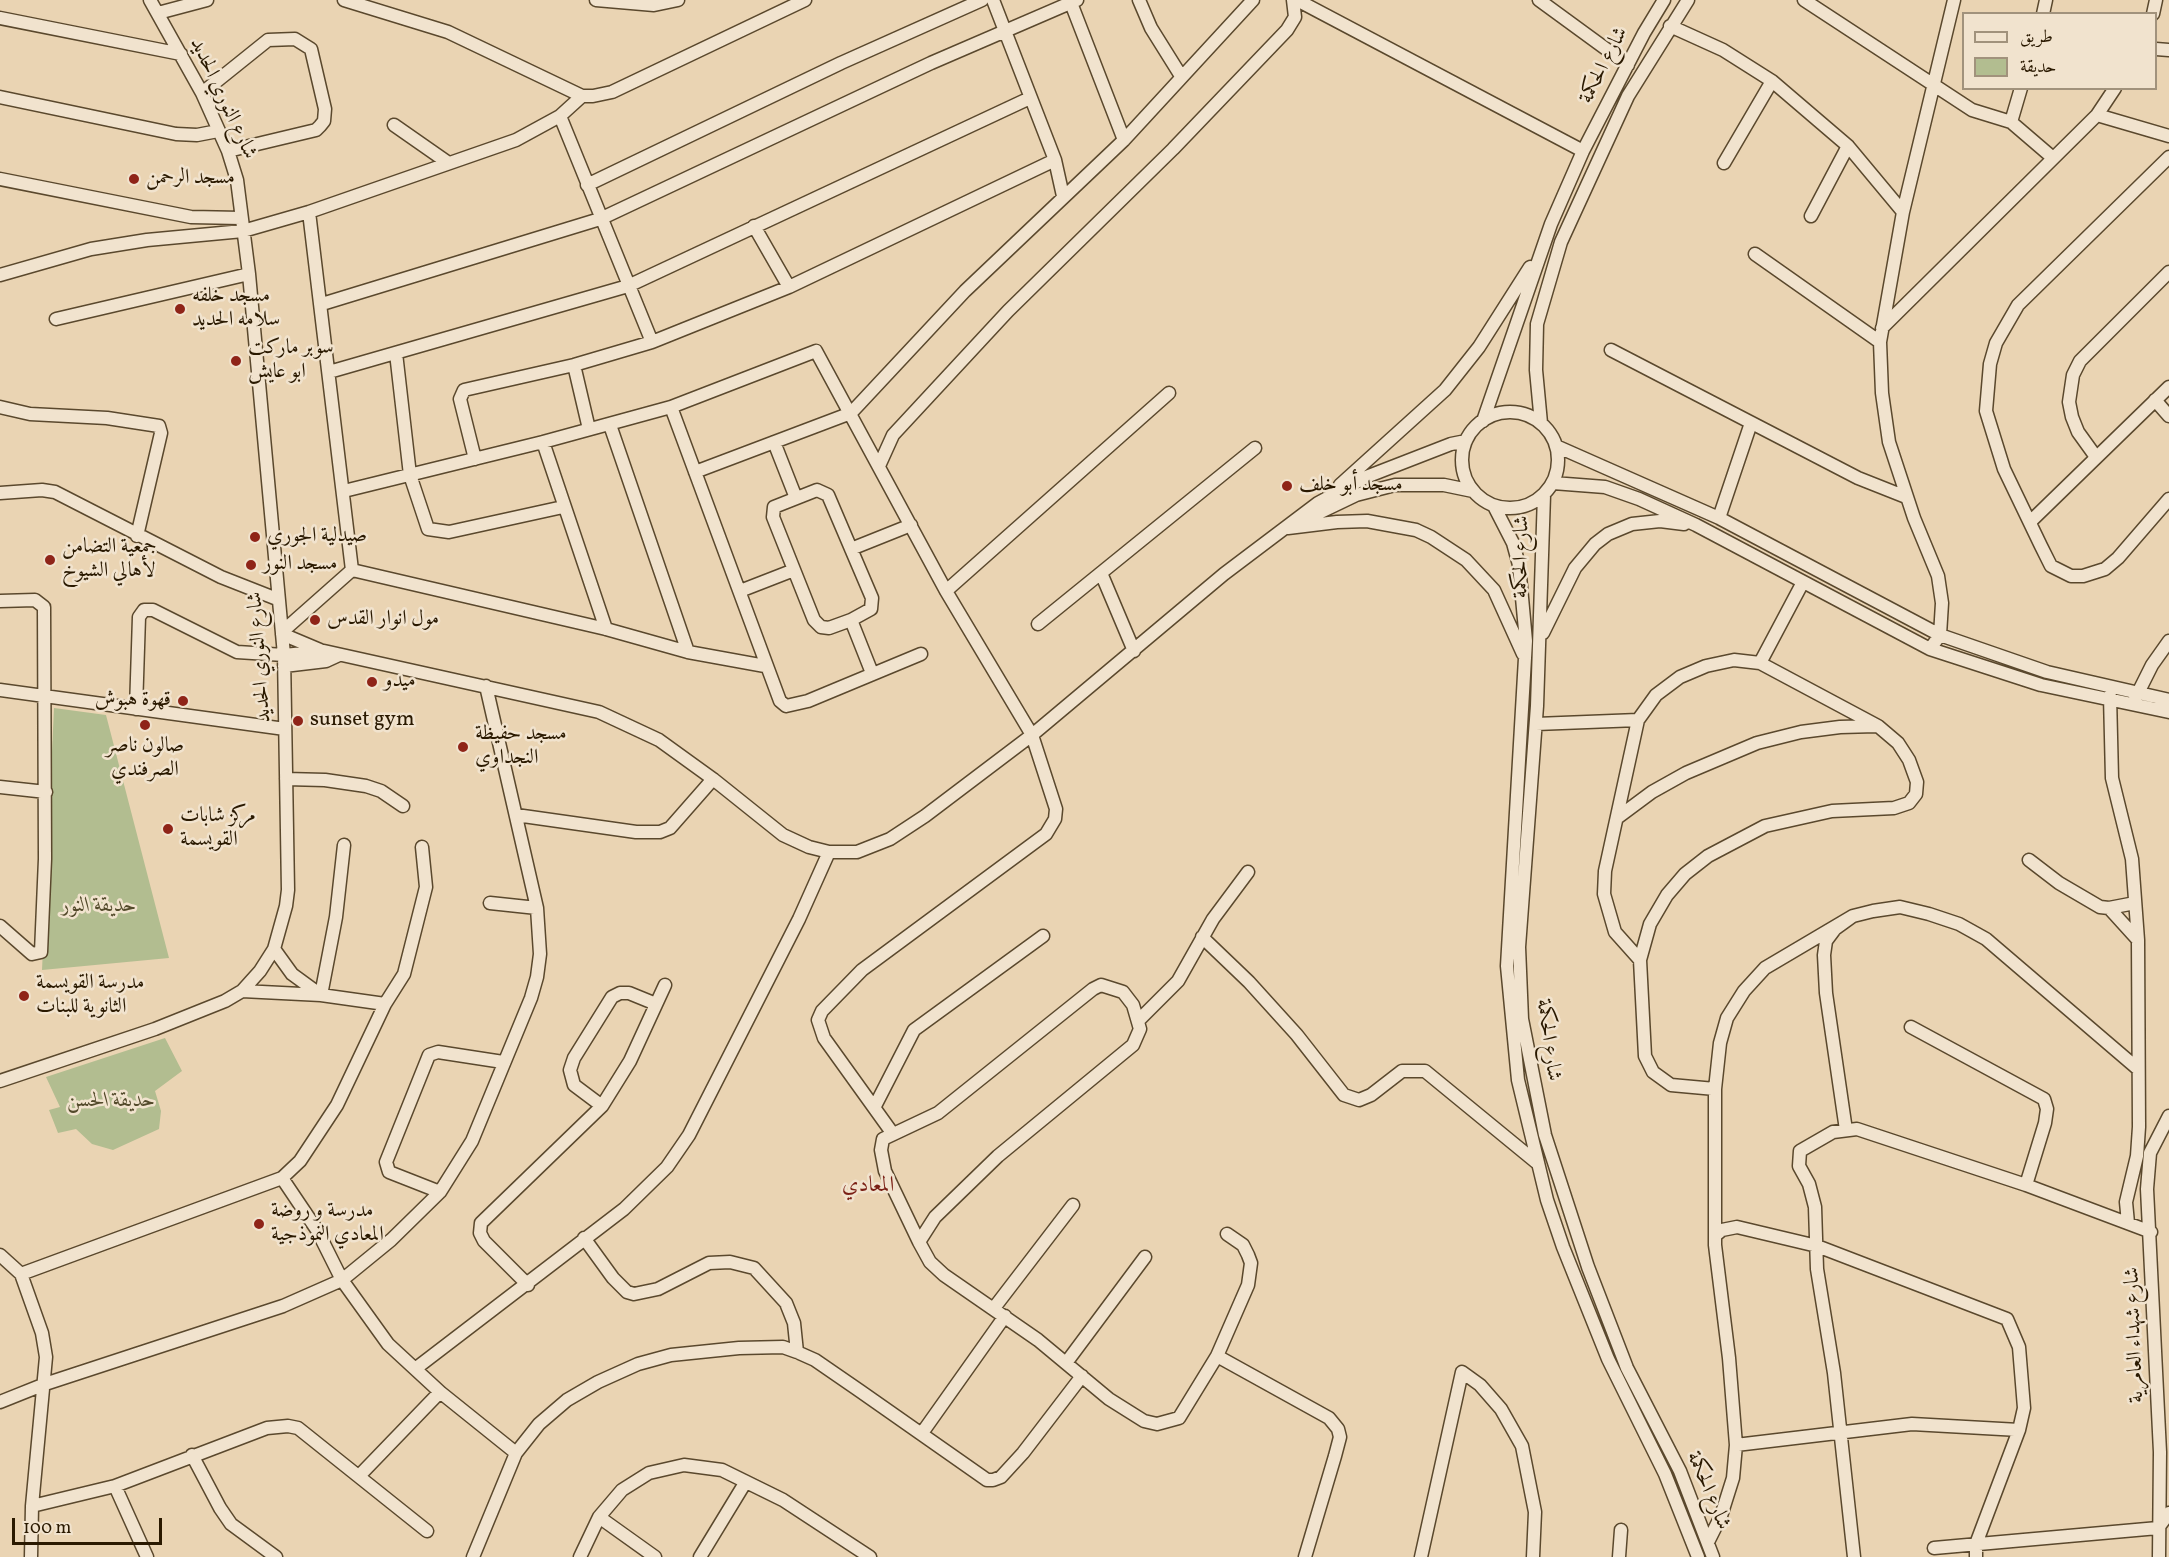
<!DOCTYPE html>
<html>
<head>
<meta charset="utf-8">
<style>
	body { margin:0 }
	#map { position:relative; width:2169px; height:1557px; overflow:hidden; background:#ead4b3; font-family:Vollkorn,Amiri,serif }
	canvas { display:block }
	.legend { position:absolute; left:1962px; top:12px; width:195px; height:78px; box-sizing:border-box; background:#f1e3ce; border:2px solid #a1927c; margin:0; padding:8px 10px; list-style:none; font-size:18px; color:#2a1900 }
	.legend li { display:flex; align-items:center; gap:12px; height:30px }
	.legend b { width:30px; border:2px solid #a1927c }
	.scale { position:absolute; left:12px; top:1518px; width:150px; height:27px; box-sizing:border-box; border:3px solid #2a1900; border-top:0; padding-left:8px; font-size:18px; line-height:21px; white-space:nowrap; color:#2a1900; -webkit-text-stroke:4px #f1e3ce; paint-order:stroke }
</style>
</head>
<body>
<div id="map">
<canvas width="2169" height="1557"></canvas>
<ul class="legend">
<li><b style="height:8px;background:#f1e3ce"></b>طريق</li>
<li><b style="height:16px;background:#b2bd90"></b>حديقة</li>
</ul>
<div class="scale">100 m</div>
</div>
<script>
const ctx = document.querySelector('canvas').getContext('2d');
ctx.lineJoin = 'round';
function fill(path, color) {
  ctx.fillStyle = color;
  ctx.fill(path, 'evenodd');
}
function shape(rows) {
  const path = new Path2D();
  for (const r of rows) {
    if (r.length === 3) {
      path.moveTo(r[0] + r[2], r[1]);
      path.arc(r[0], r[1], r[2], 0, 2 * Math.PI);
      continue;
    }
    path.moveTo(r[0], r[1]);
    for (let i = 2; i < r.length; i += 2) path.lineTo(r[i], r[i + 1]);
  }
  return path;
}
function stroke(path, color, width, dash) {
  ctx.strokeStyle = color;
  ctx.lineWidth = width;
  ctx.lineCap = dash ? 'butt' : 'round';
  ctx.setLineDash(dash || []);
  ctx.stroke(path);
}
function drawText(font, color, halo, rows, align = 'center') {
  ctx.font = font + ' Vollkorn,Amiri,serif';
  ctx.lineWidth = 5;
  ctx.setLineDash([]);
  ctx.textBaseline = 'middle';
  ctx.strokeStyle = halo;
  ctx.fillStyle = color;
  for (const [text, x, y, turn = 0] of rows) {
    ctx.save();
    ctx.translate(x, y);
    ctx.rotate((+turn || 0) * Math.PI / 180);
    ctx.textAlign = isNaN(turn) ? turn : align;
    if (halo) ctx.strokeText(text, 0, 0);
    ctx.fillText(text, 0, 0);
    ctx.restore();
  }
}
const green = shape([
	[54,708,106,715,169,958,42,970],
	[165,1038,182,1071,155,1091,161,1111,159,1129,113,1150,92,1144,76,1129,58,1133,49,1110,60,1107,46,1077]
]);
const minor = shape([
	[344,0,448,32,582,96,593,96,612,92,805,0],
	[596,0,654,5,678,0],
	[993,0,1055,160,1063,196],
	[1139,0,1151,28,1181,76],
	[1297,0,1583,151],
	[1539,0,1628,65],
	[1804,0,1972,110,2011,122,2053,158],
	[1071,3,1124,140],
	[158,13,207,0],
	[2043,14,2046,0],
	[2153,14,2156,0],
	[0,18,181,54],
	[1670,26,1723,50,1772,81,1848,146,1903,212],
	[2156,49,2169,50],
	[202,93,268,40,295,39,311,49,325,109,324,121,320,126,316,130,228,151],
	[0,97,176,134,197,135,218,131],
	[2097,115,2169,136],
	[560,116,652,342],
	[2011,122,2021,88],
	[394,125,447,162],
	[2169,157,2018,305,1996,343,1990,364,1986,411,2004,469,2041,546,2051,566,2071,576,2083,576,2105,569,2118,558,2169,499],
	[1724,163,1772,81],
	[0,179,191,217,241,218],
	[587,185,841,63,982,0],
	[1811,216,1848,146],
	[754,226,789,287],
	[1755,254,1880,342],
	[0,275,91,249,147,240,243,231,309,212,516,140,560,116,582,96],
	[322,304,600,219,931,63,1077,0],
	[56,319,249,274],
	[1882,328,2097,115,2115,88],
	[1611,350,1858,478,1906,497],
	[396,353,410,475,428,529,449,532,563,507],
	[574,365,589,429],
	[329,372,628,286,1030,98],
	[2155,400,2169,416],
	[0,407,30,414,107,418,159,426,161,433,137,536],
	[671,407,780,701,786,706,808,701,921,654],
	[1510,460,48],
	[1483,421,1551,224,1583,151,1644,33,1664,0],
	[1541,423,1536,370,1537,324,1561,242,1628,96,1688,0],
	[610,425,688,652],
	[543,442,606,629],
	[774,442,796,498],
	[1556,446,1719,518,1940,635,2047,672,2169,700],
	[2096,457,2078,432,2072,417,2069,402,2073,375,2080,361,2169,272],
	[475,459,460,399,464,390,574,365,652,342,789,287,1055,160],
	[879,466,893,435,1008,311,1173,149,1287,30,1295,17,1293,0],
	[695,472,851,413,965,291,1124,140,1253,0],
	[1553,483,1605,487,1639,499,1696,525,1930,649,2041,685,2169,712],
	[1340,485,1445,390,1479,347,1530,267],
	[344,491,543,442,671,407,816,351,946,591,1032,735,1056,809,1055,819,1046,834,862,970,822,1011,818,1020,824,1038,893,1134],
	[0,493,42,490,55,492,221,577,277,599],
	[1544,495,1537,706,1519,947,1522,1019,1545,1135,1588,1267,1627,1368,1680,1471,1713,1557],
	[1494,506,1513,543,1519,565,1526,641,1507,966,1518,1080,1547,1200,1563,1247,1608,1359,1665,1474,1698,1557],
	[1308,518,1356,495,1395,485,1444,485,1473,491],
	[1719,518,1751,423],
	[2030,522,2169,387],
	[1288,528,1337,522,1367,521,1416,530,1431,537,1466,560,1494,590,1523,654],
	[851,549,911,525],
	[352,570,606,629,688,652,765,666],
	[1101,573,1134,651],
	[1803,582,1760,663,1878,726,1898,743,1909,760,1917,782,1916,794,1909,803,1894,808,1832,811,1765,826,1708,856,1685,874,1667,895,1650,924,1640,960,1645,1056,1653,1072,1671,1085,1715,1089,1720,1043,1727,1018,1744,991,1765,968,1853,916],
	[740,591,794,570],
	[946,591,1169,393],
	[0,601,35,600,44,607,45,859,41,952,32,954,0,926],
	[851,620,829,628,821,627,814,620,773,517,774,507,817,490,828,495,872,598,871,609,851,620,872,673],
	[1038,624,1255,448],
	[282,632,352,570,309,212],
	[1543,633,1575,568,1595,544,1608,534,1632,524,1660,521,1684,524],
	[282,634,320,650],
	[1930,649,1940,635,1942,603,1938,576,1914,518,1889,442,1882,393,1880,342,1903,212,1954,0],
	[284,666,326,661,339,655],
	[0,690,285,729],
	[2110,696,2112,778,2132,859,2138,940,2139,1127,2137,1156,2126,1202,2128,1223],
	[2135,699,2152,665,2169,641],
	[136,709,139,617,144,610,153,610,237,652,284,655,324,651,599,712,659,740,713,779,783,835,809,847,829,852,857,852,890,839,925,816,1032,735,1224,574,1318,503,1366,477,1451,444,1466,441],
	[1638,720,1656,695,1680,677,1706,666,1734,660,1760,663],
	[1536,724,1638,720,1605,871,1604,894,1615,932,1640,960],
	[286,779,325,780,366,786,381,791,403,806],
	[0,787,46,792],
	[516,815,636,832,660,832,670,828,713,779],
	[1617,818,1652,792,1686,773,1757,743,1801,732,1840,727,1876,726],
	[2029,860,2059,883,2100,907,2109,908,2135,903],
	[490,903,537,908],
	[2109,908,2138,940],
	[1202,937,1249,982,1297,1035,1344,1095,1359,1100,1371,1095,1402,1071,1425,1071,1536,1162],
	[274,949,292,974,318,993],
	[242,991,321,995,385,1004],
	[321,995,336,917,344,845],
	[1138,1021,1178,981,1213,919,1248,872],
	[1911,1027,2044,1099,2047,1109,2045,1123,2026,1185],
	[0,1081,155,1029,225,1001,242,991,260,971,274,949,286,906,288,890,284,655,249,274,237,180,228,151,202,93,150,0],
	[602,1106,574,1085,570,1070,574,1058,612,997,620,993,629,993,656,1004],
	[875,1106,914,1030,1043,936],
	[1846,1130,1826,993,1824,955,1826,941,1835,929,1853,916,1873,911,1900,907,1929,914,1959,924,1986,939,2138,1069],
	[282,1178,317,1230,342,1280,388,1344,440,1392,516,1453],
	[440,1192,389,1172,386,1162,429,1055,438,1052,503,1062],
	[1716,1235,1722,1230,1737,1227,1817,1246,2007,1319,2019,1347,2024,1408,2019,1430,1976,1544,1976,1557],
	[584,1238,613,1278,627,1292,634,1294,658,1289,709,1263,730,1262,754,1268,786,1303,794,1323,797,1352],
	[919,1242,935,1217,998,1156,1133,1045,1140,1029,1133,1005,1123,992,1101,985,1093,989,938,1113,883,1139,881,1150,885,1171,919,1242,930,1262,944,1275,1038,1340,1109,1399,1144,1421,1157,1424,1179,1418,1217,1356,1248,1285,1251,1263,1248,1255,1243,1245,1227,1234],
	[0,1255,21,1274,42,1333,46,1357,32,1506,31,1557],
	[21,1274,282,1178,300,1161,337,1105,385,1004,404,974,426,887,422,847],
	[528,1285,484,1241,480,1233,481,1223,602,1106,630,1061,665,985],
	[994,1308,1073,1205],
	[1217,1356,1329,1418,1338,1429,1340,1437,1335,1456,1305,1557],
	[1066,1363,1145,1257],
	[415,1369,624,1209,667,1167,689,1135,799,919,829,852],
	[0,1402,45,1384,283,1306,342,1280,391,1240,440,1192,472,1141,531,998,537,977,540,954,537,908,486,686],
	[922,1433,1005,1316],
	[1736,1445,1912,1424,2019,1430],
	[192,1455,220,1508,231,1524,276,1557],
	[359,1476,440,1392],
	[115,1486,147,1557],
	[32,1506,115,1486,267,1428,288,1426,298,1428,427,1531],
	[599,1517,655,1557],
	[1708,1542,1721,1516,1733,1478,1736,1445,1729,1358,1715,1245,1715,1089],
	[1934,1548,2158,1528,2169,1513],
	[473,1557,516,1453,539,1424,567,1400,598,1382,638,1364,671,1355,739,1348,783,1347,797,1352,815,1360,860,1391,987,1480,993,1480,1001,1477,1023,1453,1082,1376],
	[580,1557,599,1517,622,1490,649,1473,684,1465,722,1470,783,1500,870,1557],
	[700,1557,745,1483],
	[1421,1557,1462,1372,1480,1385,1501,1409,1522,1446,1535,1512,1533,1557],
	[1619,1557,1621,1530],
	[1854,1557,1834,1373,1817,1269,1815,1207,1809,1184,1799,1166,1800,1151,1833,1132,1857,1129,2026,1185,2151,1232],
	[2159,1557,2160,1452,2147,1189,2150,1153,2169,1116]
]);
const markers = [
	[134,179,6,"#8f2418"],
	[180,309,6,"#8f2418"],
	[236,361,6,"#8f2418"],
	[1287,486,6,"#8f2418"],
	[255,537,6,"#8f2418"],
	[50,560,6,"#8f2418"],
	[251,565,6,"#8f2418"],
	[315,620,6,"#8f2418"],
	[372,682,6,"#8f2418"],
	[183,701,6,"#8f2418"],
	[298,721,6,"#8f2418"],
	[145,725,6,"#8f2418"],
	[463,747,6,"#8f2418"],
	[168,829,6,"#8f2418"],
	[24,996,6,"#8f2418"],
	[259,1224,6,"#8f2418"]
];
const streetNames = [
	["شارع الحكمة",1605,66,-63],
	["شارع النوري الحديد",222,99,65],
	["شارع الحكمة",1523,557,-89],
	["شارع النوري الحديد",261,657,-94],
	["شارع الحكمة",1547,1040,82],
	["شارع شهداء العامرية",2136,1335,-92],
	["شارع الحكمة",1707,1491,67]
];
const poiNames = [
	["مسجد الرحمن",146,179],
	["مسجد خلفه",192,297],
	["سلامه الحديد",192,321],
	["سوبر ماركت",248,349],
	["ابو عايش",248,373],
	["مسجد أبو خلف",1299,486],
	["صيدلية الجوري",267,537],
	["جمعية التضامن",62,548],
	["لأهالي الشيوخ",62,572],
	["مسجد النور",263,565],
	["مول انوار القدس",327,620],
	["ميدو",384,682],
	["قهوة هبوش",171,701,"right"],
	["sunset gym",310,721],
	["مسجد حفيظة",475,735],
	["النجداوي",475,759],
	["صالون ناصر",145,747,"center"],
	["الصرفندي",145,771,"center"],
	["مركز شابات",180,817],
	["القويسمة",180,841],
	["مدرسة القويسمة",36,984],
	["الثانوية للبنات",36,1008],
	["مدرسة و روضة",271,1212],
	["المعادي النموذجية",271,1236]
];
const parkNames = [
	["حديقة النور",99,907],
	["حديقة الحسن",111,1102]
];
const neighbourhoodNames = [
	["المعادي",868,1187]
];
fill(green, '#b2bd90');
stroke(minor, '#5a482d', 15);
stroke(minor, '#f1e3ce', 12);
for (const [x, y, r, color] of markers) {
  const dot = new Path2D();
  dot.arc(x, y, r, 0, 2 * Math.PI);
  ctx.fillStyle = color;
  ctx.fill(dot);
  stroke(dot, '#f1e3ce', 2);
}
drawText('21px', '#2a1900', '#f1e3ce', streetNames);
drawText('21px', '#2a1900', '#f1e3ce', poiNames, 'left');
drawText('italic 21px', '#534a2b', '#f1e3ce', parkNames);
drawText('22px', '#7a1f14', '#f1e3ce', neighbourhoodNames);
</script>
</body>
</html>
